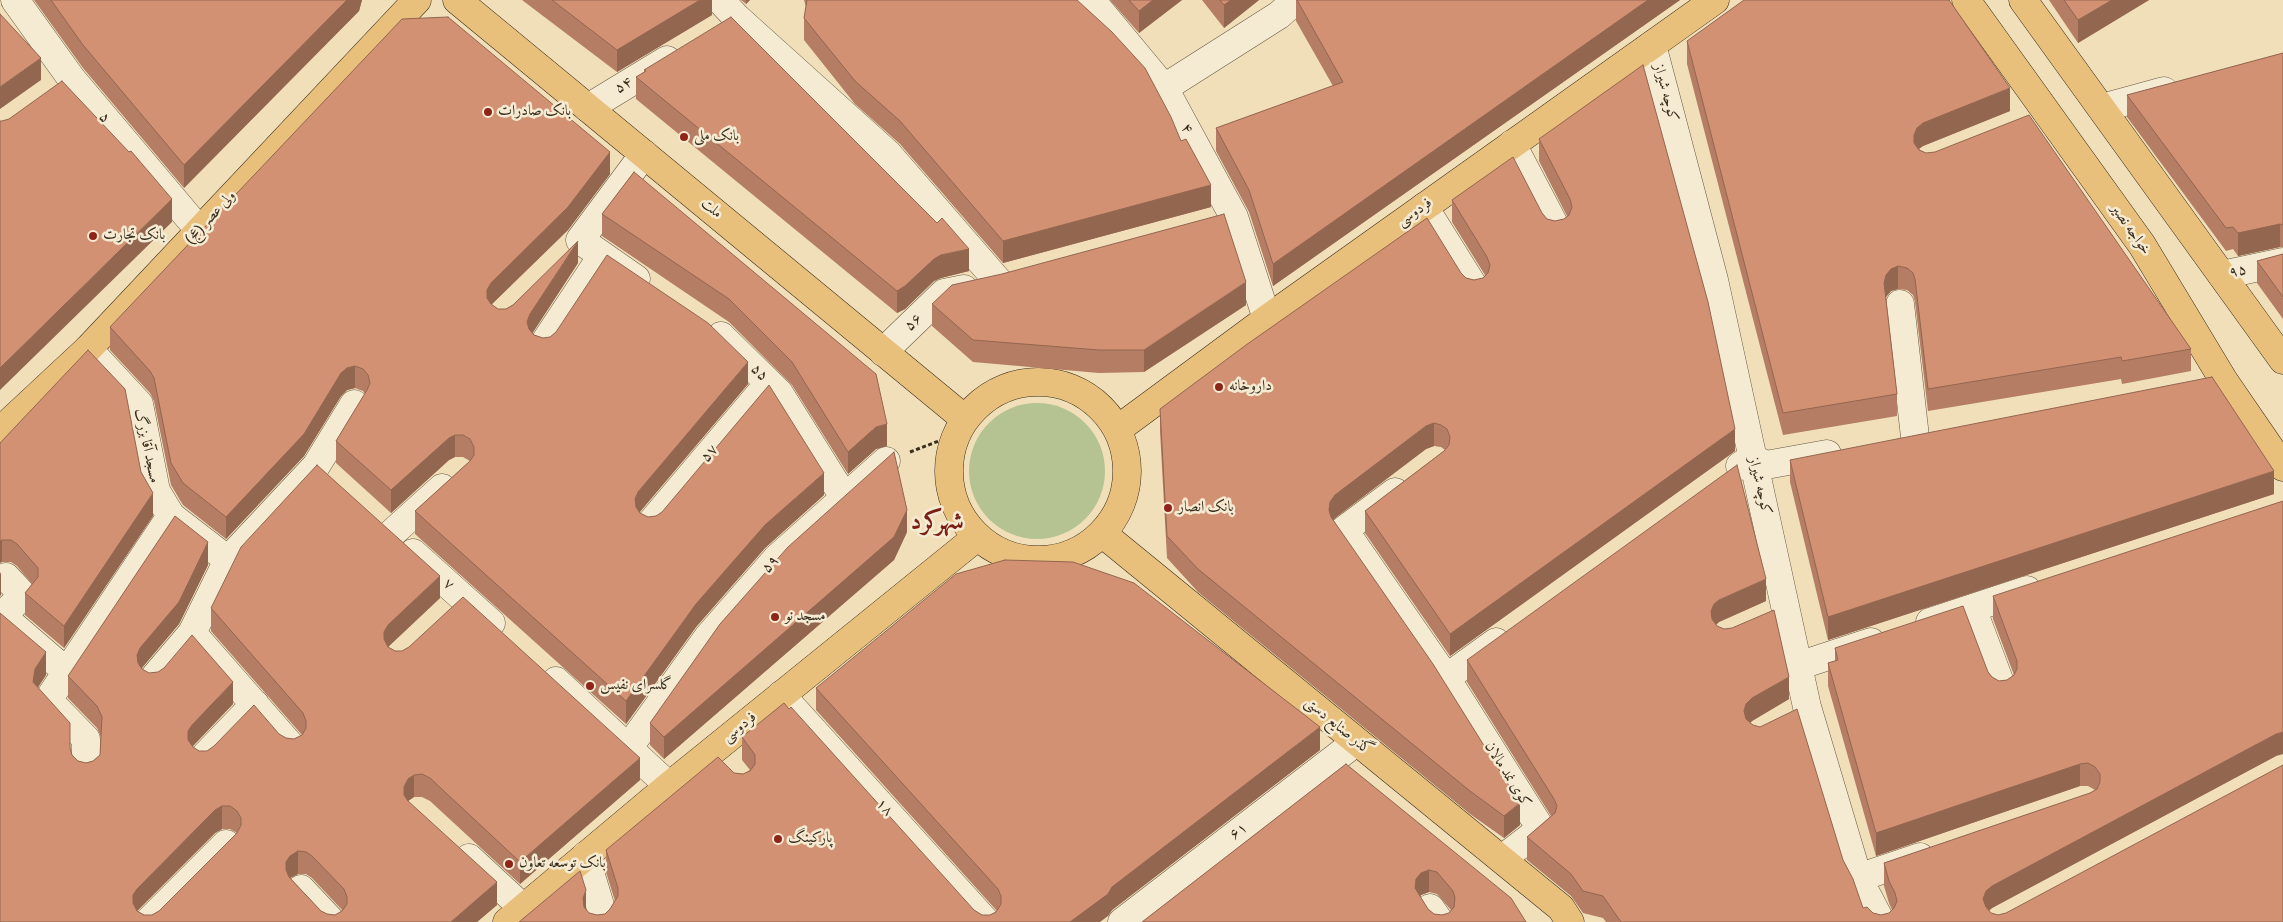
<!DOCTYPE html>
<html>
<head>
<meta charset="utf-8">
<style>
	body { margin:0 }
	canvas { display:block; background:#f0dfb9 }
</style>
</head>
<body>
<canvas width="2283" height="922"></canvas>
<script>
const ctx = document.querySelector('canvas').getContext('2d');
ctx.lineJoin = 'round';
function fill(path, color) {
  ctx.fillStyle = color;
  ctx.fill(path, 'evenodd');
}
function shape(rows) {
  const path = new Path2D();
  for (const r of rows) {
    if (r.length === 3) {
      path.moveTo(r[0] + r[2], r[1]);
      path.arc(r[0], r[1], r[2], 0, 2 * Math.PI);
      continue;
    }
    path.moveTo(r[0], r[1]);
    for (let i = 2; i < r.length; i += 2) path.lineTo(r[i], r[i + 1]);
  }
  return path;
}
function stroke(path, color, width, dash) {
  ctx.strokeStyle = color;
  ctx.lineWidth = width;
  ctx.lineCap = dash ? 'butt' : 'round';
  ctx.setLineDash(dash || []);
  ctx.stroke(path);
}
function drawText(font, color, halo, rows, align = 'center') {
  ctx.font = font + ' "IM FELL DW Pica",Amiri,serif';
  ctx.lineWidth = 5;
  ctx.setLineDash([]);
  ctx.textBaseline = 'middle';
  ctx.strokeStyle = halo;
  ctx.fillStyle = color;
  for (const [text, x, y, turn = 0] of rows) {
    ctx.save();
    ctx.translate(x, y);
    ctx.rotate((+turn || 0) * Math.PI / 180);
    ctx.textAlign = isNaN(turn) ? turn : align;
    if (halo) ctx.strokeText(text, 0, 0);
    ctx.fillText(text, 0, 0);
    ctx.restore();
  }
}
const green = shape([
	[1037,471,68]
]);
const path = shape([
	[910,452,944,439]
]);
const minor = shape([
	[15,0,71,78,200,231],
	[720,0,737,18,888,154,998,281],
	[1091,0,1164,88],
	[1652,45,1714,280,1807,707,1858,878,1881,922],
	[588,108,667,60],
	[2102,108,2164,91],
	[1512,144,1556,228],
	[1424,207,1474,287],
	[2222,275,2283,262],
	[636,279,580,240,644,154],
	[1900,304,1915,437],
	[1267,319,1234,217,1164,88,1279,15,1296,0],
	[721,336,779,393,844,497],
	[543,345,602,256],
	[88,349,139,404,156,491,171,516,228,560],
	[883,352,944,293,964,289],
	[1740,466,1752,458,1766,465,1827,454],
	[1395,492,1344,530,1446,678,1541,829,1502,859],
	[650,524,769,383],
	[391,534,442,488],
	[413,553,491,623],
	[6,577,23,595,2,616,67,672],
	[1972,608,2002,688],
	[1930,622,2027,590],
	[1798,666,1871,642],
	[1446,678,1496,642],
	[152,680,192,633],
	[556,681,669,786],
	[781,695,986,922],
	[291,746,192,633,228,560,316,466,354,404],
	[629,747,708,637,777,558,886,461],
	[203,758,255,704],
	[86,770,86,739,48,700,171,516],
	[585,856,603,915,598,922],
	[469,858,523,908],
	[1858,878,1920,857],
	[301,889,332,922],
	[1430,908,1440,922],
	[148,922,226,844],
	[1122,922,1356,742]
]);
const major = shape([
	[457,0,965,419],
	[1966,0,2142,245,2224,381,2283,467],
	[2023,0,2283,360],
	[1038,471,89],
	[1118,429,1267,319,1715,0],
	[0,431,88,349,417,0],
	[1103,534,1561,908,1570,922],
	[507,922,669,786,977,537]
]);
const wall = shape([
	[34,0,362,0,359,11,184,188,83,68],
	[522,0,712,0,712,15,617,72],
	[741,0,750,0,746,4],
	[804,0,1077,0,1181,141,1211,207,1003,263,900,144,855,104,804,40,804,18,806,7],
	[1110,0,1182,0,1139,33],
	[1202,0,1259,0,1224,28],
	[1296,0,1680,0,1273,286,1249,212,1216,151,1216,128,1333,86,1296,21],
	[2049,0,2149,0,2078,43],
	[1687,41,2010,111,1923,146,1919,149,2191,349,2191,371,2122,384,2121,379,1928,411,1915,302,1913,295,1907,290,1898,289,1891,291,1886,297,1897,394,1897,416,1783,435,1687,64],
	[2283,53,2283,247,2280,247,2238,256,2233,249,2226,251,2127,117,2127,95],
	[644,70,969,271,941,278,934,281,905,309,897,313,636,99,636,77,644,72],
	[1539,139,1735,451,1450,656,1365,533,1365,511,1445,450,1441,447,1434,446,1426,449,1335,518,1333,520,1520,825,1504,838,1470,814,1198,592,1167,558,1160,431,1160,409,1461,273,1466,278,1474,280,1483,278,1485,275,1452,222,1452,200,1542,213,1547,219,1555,221,1564,219,1567,216,1539,161],
	[634,172,887,446,876,449,848,474,792,385,729,322,602,236,602,214],
	[610,174,568,230,491,305,498,309,506,309,578,263,532,333,534,335,543,338,748,384,639,513,648,517,824,495,765,548,696,627,626,724,415,534,415,511,470,461,463,457,455,457,449,460,391,513,336,463,336,441,365,394,363,391,355,388,347,390,341,396,304,456,226,539,183,505,171,485,154,401,150,393,110,350,110,327],
	[2283,254,2283,319,2257,283,2257,261],
	[932,304,1246,305,1144,372,1099,373,973,362,932,326],
	[0,443,141,472,153,516,64,648,25,615,25,593,32,584,17,566,11,562,2,562],
	[1790,460,2274,494,1828,640,1790,482],
	[907,532,894,560,664,759,650,745,650,723],
	[208,565,179,624,141,669,149,673,233,704,192,747,199,751,207,751,279,734,286,738,294,739,302,735,211,631,211,608,440,598,388,647,640,780,520,884,430,801,422,797,414,797,408,801,497,905,477,922,0,922,0,613,46,675,38,687,70,748,72,755,78,761,86,763,93,761,100,755,101,737,97,728,68,698,68,676],
	[222,829,230,829,237,833,159,911,152,915,144,915,137,911,215,833],
	[298,874,306,874,312,878,343,911,335,915,327,914,321,911,290,878],
	[1993,596,2276,756,1992,908,1989,911,1991,913,1998,915,2283,922,1606,922,1603,918,1583,913,1571,896,1527,860,1527,837,1551,816,1467,682,1467,660,1766,601,1719,622,1716,625,1789,699,1752,721,1750,723,1843,860,1863,908,1873,913,1881,915,1889,913,1892,910,1889,903,1884,886,1884,863,2090,793,2095,790,2088,786,2080,786,1876,856,1828,686,1828,663,1835,661,1835,648,1988,672,1992,677,1999,681,2007,680,2014,675,1993,619],
	[816,688,1320,750,1112,910,1108,916,519,922,586,909,589,913,597,915,605,914,610,909,615,901,606,872,606,850,734,773,743,774,750,770,742,760,742,737,974,910,982,915,990,915,996,912,997,911,816,710],
	[1346,764,1526,922,1142,922],
	[1429,892,1437,894,1451,910,1449,913,1442,915,1434,914,1428,909,1420,897,1421,895]
]);
const shadedWall = shape([
	[347,0,362,0,359,11,184,188,184,165],
	[700,0,712,0,712,15,617,72,617,50],
	[746,0,750,0,746,4],
	[1153,0,1182,0,1139,33,1139,11],
	[1231,0,1259,0,1224,28,1224,5],
	[1648,0,1680,0,1273,286,1273,264],
	[2112,0,2149,0,2078,43,2078,20],
	[41,58,41,80,0,109,0,87],
	[2010,88,2010,111,1923,146,1917,150,1914,157,1914,135,1917,128,1923,123],
	[610,152,610,174,568,230,491,305,487,312,487,290,491,283],
	[1211,185,1211,207,1003,263,1003,241],
	[172,199,172,222,0,390,0,368],
	[2280,224,2280,247,2238,256,2238,233],
	[578,241,578,263,530,337,527,322,530,314],
	[969,249,969,271,941,278,934,281,905,309,897,313,897,291,934,259,941,255],
	[1898,266,1898,289,1891,291,1886,297,1884,283,1886,275,1891,269],
	[1246,282,1246,305,1144,372,1144,350],
	[748,362,748,384,638,514,635,522,635,499,638,492],
	[355,366,355,388,347,390,341,396,304,456,226,539,226,517,341,373,347,368],
	[1434,423,1434,446,1426,449,1335,518,1330,524,1329,510,1330,502,1335,495,1426,426],
	[887,424,887,446,876,449,848,474,848,452,876,427],
	[1735,429,1735,451,1450,656,1450,634],
	[455,435,455,457,449,460,391,513,391,490,449,438],
	[2274,471,2274,494,1828,640,1828,617],
	[824,473,824,495,765,548,696,627,626,724,626,701,696,604,765,525],
	[153,493,153,516,64,648,64,626],
	[907,510,907,532,894,560,664,759,664,737],
	[2,540,2,562,0,563,0,541],
	[208,542,208,565,179,624,140,670,137,678,137,655,140,648],
	[1,572,1,595,0,596,0,574],
	[440,576,440,598,388,647,384,654,384,632,388,625],
	[1766,579,1766,601,1719,622,1714,626,1711,634,1711,611,1714,604,1719,600],
	[46,652,46,675,35,692,33,682,35,669],
	[1789,677,1789,699,1752,721,1746,727,1744,711,1746,704,1752,698],
	[233,682,233,704,192,747,188,754,188,731,192,725],
	[1320,727,1320,750,1112,910,1108,916,1100,922,1070,922,1112,887],
	[2283,732,2283,754,2276,756,1992,908,1986,913,1983,899,1986,891,1992,886,2276,734],
	[640,758,640,780,520,884,520,862],
	[2080,764,2080,786,1876,856,1876,833],
	[414,775,414,797,408,801,404,809,404,787,408,779],
	[1520,803,1520,825,1504,838,1504,816],
	[222,806,222,829,215,833,137,911,133,918,133,895,137,889,215,810],
	[298,851,298,874,290,878,286,870,286,862,290,856],
	[1429,870,1429,892,1421,895,1416,901,1415,888,1416,879,1421,873],
	[497,882,497,905,477,922,451,922],
	[586,890,586,912,583,920,583,898]
]);
const building = shape([
	[51,0,347,0,184,165,83,45,51,0],
	[552,0,700,0,617,50,552,0],
	[807,0,1077,0,1112,32,1145,68,1171,117,1181,141,1186,139,1211,185,1003,241,900,121,855,81,804,18,807,0],
	[1129,0,1153,0,1139,11,1129,0],
	[1220,0,1231,0,1224,5,1220,0],
	[1297,0,1648,0,1273,264,1249,190,1216,128,1343,82,1297,0],
	[1744,0,1949,0,2010,88,1923,123,1917,128,1914,135,1914,143,1919,150,1926,153,1935,152,2029,115,2191,349,2122,361,2121,357,1928,389,1915,279,1913,273,1907,268,1898,266,1891,269,1886,275,1884,283,1897,394,1783,413,1687,41,1744,0],
	[2064,0,2112,0,2078,20,2064,0],
	[0,14,41,58,0,87,0,14],
	[448,17,610,152,568,207,491,283,487,290,487,298,491,304,498,309,506,309,513,305,578,241,530,314,527,322,529,329,534,335,543,338,550,337,556,332,607,255,708,323,748,362,638,492,635,499,636,507,640,513,648,517,656,516,662,512,769,385,824,473,765,525,696,604,626,701,415,511,470,461,474,455,474,447,470,439,463,435,455,435,449,438,391,490,336,441,367,390,370,383,368,375,363,369,355,366,347,368,341,373,304,434,226,517,183,483,171,463,154,378,150,371,110,327,402,19,448,17],
	[731,17,937,223,942,218,969,249,941,255,934,259,905,286,897,291,636,77,646,71,644,70,731,17],
	[2283,53,2283,225,2280,224,2238,233,2233,227,2226,228,2127,95,2283,53],
	[1643,65,1708,302,1735,429,1450,634,1365,511,1444,451,1449,445,1450,437,1447,429,1441,425,1434,423,1426,426,1335,495,1330,502,1329,510,1331,517,1433,664,1520,803,1504,816,1470,791,1198,569,1167,536,1160,409,1246,345,1427,218,1461,273,1466,278,1474,280,1483,278,1488,273,1490,265,1487,257,1452,200,1513,157,1542,213,1547,219,1555,221,1564,219,1569,215,1572,207,1570,199,1539,139,1643,65],
	[62,81,129,152,131,151,172,199,0,368,0,121,2,121,9,119,62,81],
	[634,172,876,374,887,424,876,427,848,452,792,362,729,299,602,214,634,172],
	[1224,214,1246,282,1144,350,1099,350,973,340,932,304,952,285,1002,274,1224,214],
	[2283,254,2283,297,2257,261,2283,254],
	[88,350,125,389,141,472,153,493,64,626,25,593,38,577,38,568,17,544,11,540,2,540,0,541,0,443,88,350],
	[2212,377,2274,471,1828,617,1790,460,2212,377],
	[894,452,907,510,894,537,664,737,650,723,720,624,788,547,894,452],
	[317,465,440,576,388,625,384,632,384,639,388,647,395,651,402,651,409,647,463,597,640,758,520,862,430,778,422,774,414,775,408,779,404,787,404,795,408,801,497,882,451,922,0,922,0,613,46,652,35,669,33,682,70,723,70,748,72,755,78,761,86,763,93,761,100,755,102,717,97,706,68,676,175,516,208,542,179,602,140,648,137,655,138,663,142,669,149,673,158,672,164,668,192,635,233,682,192,725,188,731,188,740,193,747,199,751,207,751,214,746,254,705,279,734,286,738,294,739,302,735,306,728,306,721,303,713,211,608,241,547,317,465],
	[222,806,230,806,237,811,241,818,241,825,237,833,159,911,152,915,144,915,137,911,133,903,133,895,137,889,215,810,222,806],
	[298,851,306,852,312,856,344,889,347,897,347,904,342,911,335,915,327,914,321,911,289,877,286,870,286,862,290,856,298,851],
	[1737,465,1766,579,1719,600,1714,604,1711,611,1712,619,1717,626,1724,629,1732,628,1774,610,1789,677,1752,698,1746,704,1744,711,1746,719,1753,725,1760,727,1797,709,1843,860,1853,879,1863,908,1867,907,1873,913,1881,915,1889,913,1894,908,1897,901,1895,893,1889,881,1884,863,2090,793,2097,789,2100,782,2100,774,2095,767,2088,763,2080,764,1876,833,1828,663,1838,660,1835,648,1963,606,1988,672,1992,677,1999,681,2007,680,2014,675,2017,669,2017,661,1993,596,2283,501,2283,732,2276,734,1992,886,1986,891,1983,899,1986,907,1991,913,1998,915,2006,913,2283,765,2283,922,1621,922,1603,896,1583,891,1571,874,1527,837,1555,813,1557,806,1554,799,1467,660,1737,465],
	[1005,560,1073,562,1134,583,1320,727,1112,887,1108,894,1070,922,519,922,580,871,586,890,583,898,584,907,589,913,597,915,605,914,610,909,618,896,618,888,606,850,718,757,734,773,743,774,750,771,755,764,755,755,742,737,784,703,789,709,791,707,974,910,982,915,990,915,996,912,1001,904,1001,896,998,889,816,688,956,574,1005,560],
	[1346,764,1511,898,1526,922,1142,922,1346,764],
	[1429,870,1437,872,1453,891,1455,898,1454,907,1449,913,1442,915,1434,914,1428,909,1415,888,1416,879,1421,873,1429,870]
]);
const markers = [
	[488,112,5,"#8f2418"],
	[684,137,5,"#8f2418"],
	[93,236,5,"#8f2418"],
	[1219,387,5,"#8f2418"],
	[1168,508,5,"#8f2418"],
	[775,617,5,"#8f2418"],
	[590,686,5,"#8f2418"],
	[778,839,5,"#8f2418"],
	[509,864,5,"#8f2418"]
];
const streetNames = [
	["۵۴",624,86,-31],
	["کوچه شیراز",1665,93,75],
	["۵",104,118,50],
	["۴",1186,129,62],
	["ملت",711,209,40],
	["فردوسی",1415,213,-35],
	["ولی عصر (عج)",211,218,-47],
	["خواجه نصیر",2130,230,55],
	["۹۵",2238,272,-12],
	["۵۶",914,323,-44],
	["۵۵",759,373,44],
	["مسجد آقا بزرگ",146,446,78],
	["۵۷",710,454,-50],
	["کوچه شیراز",1759,486,77],
	["۵۹",771,565,-48],
	["۷",448,585,42],
	["گذر صنایع دستی",1338,727,39],
	["فردوسی",740,728,-39],
	["کوی نمد مالان",1507,775,58],
	["۱۸",884,808,48],
	["۶۱",1239,832,-38]
];
const poiNames = [
	["بانک صادرات",498,112],
	["بانک ملی",694,137],
	["بانک تجارت",103,236],
	["داروخانه",1229,387],
	["بانک انصار",1178,508],
	["مسجد نو",785,617],
	["گلسرای نفیس",600,686],
	["پارکینگ",788,839],
	["بانک توسعه تعاون",519,864]
];
const townNames = [
	["شهرکرد",937,524]
];
fill(green, '#b5c392');
stroke(minor, '#675a43', 29);
stroke(major, '#392d1c', 29);
stroke(path, '#392d1c', 3, [4, 2.5]);
stroke(minor, '#f5ead2', 28);
stroke(major, '#e8c07c', 28);
fill(wall, '#b57d63');
fill(shadedWall, '#936650');
fill(building, '#d29173');
stroke(building, '#936650', 1);
for (const [x, y, r, color] of markers) {
  const dot = new Path2D();
  dot.arc(x, y, r, 0, 2 * Math.PI);
  ctx.fillStyle = color;
  ctx.fill(dot);
  stroke(dot, '#f5ead2', 2);
}
drawText('15px', '#392d1c', '#f5ead2', streetNames);
drawText('15px', '#392d1c', '#f5ead2', poiNames, 'left');
drawText('bold 25px', '#7a1f14', '#f5ead2', townNames);
</script>
</body>
</html>
